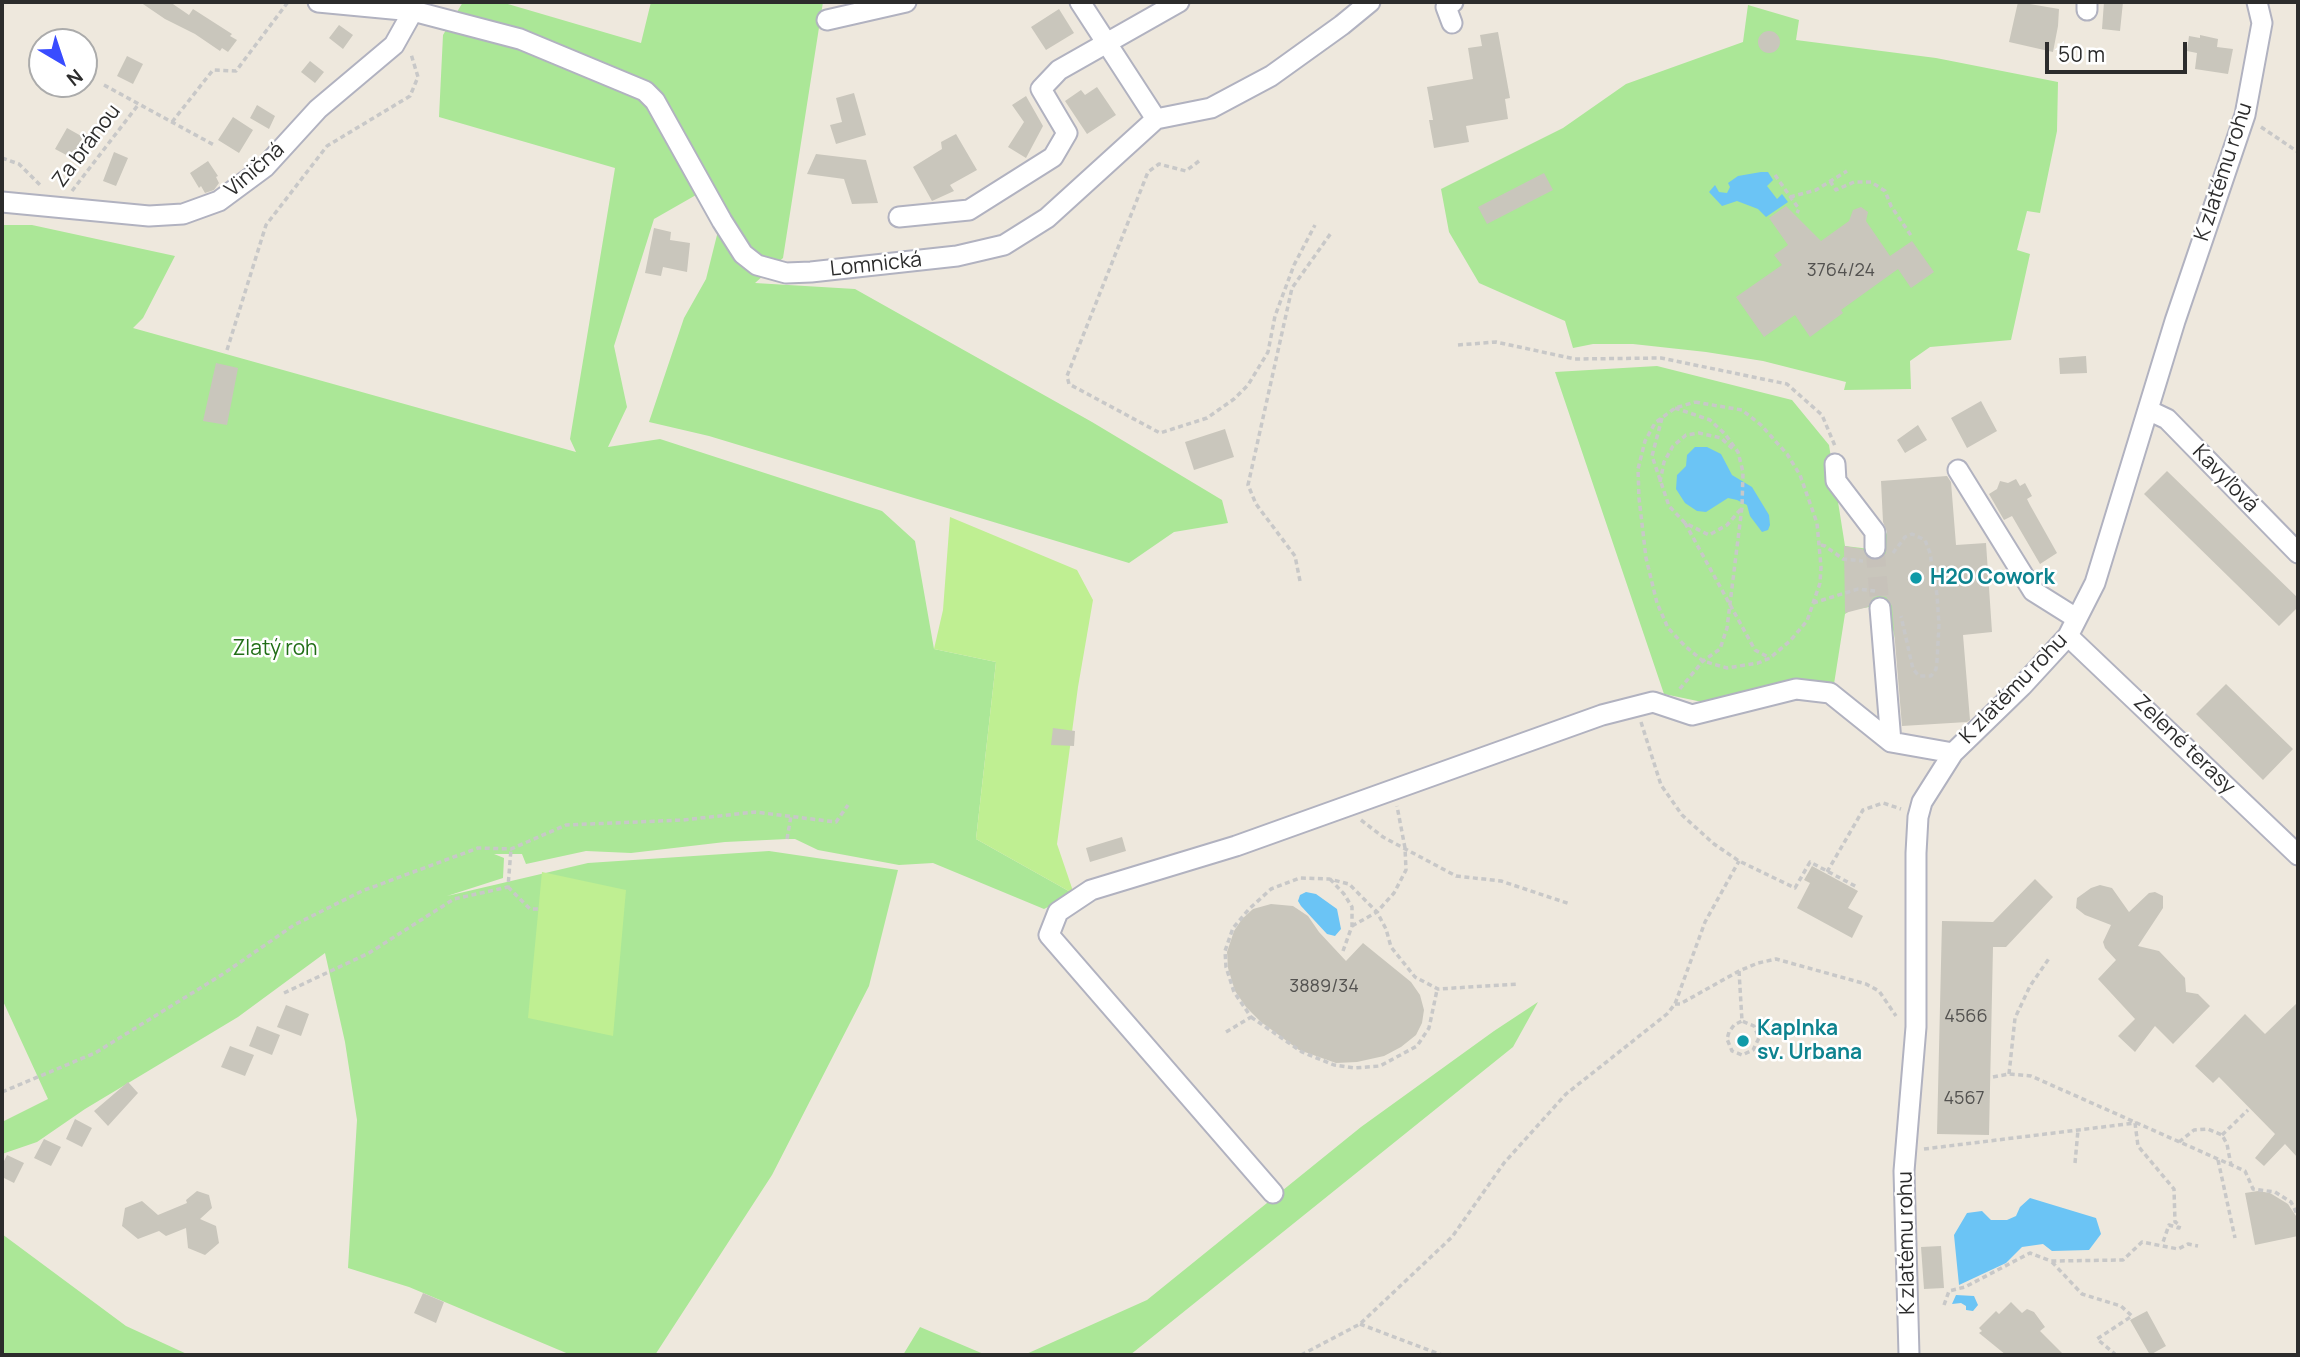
<!DOCTYPE html>
<html>
<head>
<meta charset="utf-8">
<style>
	body { margin:0 }
	#map { position:relative; width:2300px; height:1357px; overflow:hidden; background:#eee8dd; font-family:Manrope,sans-serif }
	canvas { display:block }
	.frame { position:absolute; inset:0; border:4px solid #2c2c2c; pointer-events:none }
	.north { position:absolute; left:28px; top:28px; width:70px; height:70px; box-sizing:border-box; background:#fff; border:2px solid #ababab; border-radius:50%; rotate:141deg; font-size:19px; font-weight:700; line-height:28px; text-align:center; color:#2c2c2c }
	.north::after { content:''; display:block; margin:auto; width:24px; height:32px; background:#394cff; clip-path:polygon(50% 0,100% 100%,50% 72%,0 100%) }
	.scale { position:absolute; left:2045px; top:42px; width:142px; height:32px; box-sizing:border-box; border:4px solid #2c2c2c; border-top:0; padding-left:9px; font-size:21px; line-height:24px; white-space:nowrap; color:#2c2c2c; -webkit-text-stroke:5px #fff; paint-order:stroke }
</style>
</head>
<body>
<div id="map">
<canvas width="2300" height="1357"></canvas>
<div class="frame"></div>
<div class="north">N</div>
<div class="scale">50 m</div>
</div>
<script>
const ctx = document.querySelector('canvas').getContext('2d');
ctx.lineJoin = 'round';
function fill(path, color) {
  ctx.fillStyle = color;
  ctx.fill(path, 'evenodd');
}
function shape(rows) {
  const path = new Path2D();
  for (const r of rows) {
    if (r.length === 3) {
      path.moveTo(r[0] + r[2], r[1]);
      path.arc(r[0], r[1], r[2], 0, 2 * Math.PI);
      continue;
    }
    path.moveTo(r[0], r[1]);
    for (let i = 2; i < r.length; i += 2) path.lineTo(r[i], r[i + 1]);
  }
  return path;
}
function stroke(path, color, width, dash) {
  ctx.strokeStyle = color;
  ctx.lineWidth = width;
  ctx.lineCap = dash ? 'butt' : 'round';
  ctx.setLineDash(dash || []);
  ctx.stroke(path);
}
function drawText(font, color, halo, rows, align = 'center') {
  ctx.font = font + ' Manrope,sans-serif';
  ctx.lineWidth = 5;
  ctx.setLineDash([]);
  ctx.textBaseline = 'middle';
  ctx.strokeStyle = halo;
  ctx.fillStyle = color;
  for (const [text, x, y, turn = 0] of rows) {
    ctx.save();
    ctx.translate(x, y);
    ctx.rotate((+turn || 0) * Math.PI / 180);
    ctx.textAlign = isNaN(turn) ? turn : align;
    if (halo) ctx.strokeText(text, 0, 0);
    ctx.fillText(text, 0, 0);
    ctx.restore();
  }
}
const green = shape([
	[463,2,501,2,641,43,651,2,823,2,783,258,755,283,855,289,1092,422,1222,500,1228,523,1174,532,1129,563,709,436,649,422,684,318,706,279,718,231,703,191,654,219,614,346,627,407,608,447,660,439,882,511,915,541,934,649,996,662,976,839,1074,894,1044,909,933,863,899,865,818,850,795,839,787,839,725,842,631,853,586,851,526,864,522,854,494,854,504,858,503,878,447,896,588,863,769,851,898,870,869,986,772,1175,655,1355,571,1355,409,1287,348,1268,357,1120,345,1042,325,953,238,1017,85,1109,37,1142,2,1154,2,1122,48,1099,2,999,2,225,32,225,175,256,143,318,133,328,576,452,570,439,615,168,439,117,443,35],
	[1748,5,1799,20,1796,40,1936,58,2058,82,2057,131,2040,213,2027,211,2017,250,2030,254,2011,340,1930,347,1910,361,1911,389,1844,390,1846,382,1763,361,1706,352,1633,344,1593,344,1573,348,1565,321,1479,283,1449,232,1441,189,1563,128,1626,84,1743,42],
	[1657,366,1792,400,1829,445,1845,546,1870,549,1884,539,1888,530,1907,689,1891,621,1888,615,1875,606,1851,610,1845,614,1834,684,1791,682,1707,703,1664,694,1555,372],
	[1538,1002,1513,1047,1130,1355,1024,1355,1147,1300,1361,1127,1494,1031],
	[2,1234,126,1326,189,1355,2,1355],
	[920,1327,986,1355,903,1355]
]);
const pitch = shape([
	[950,517,1077,570,1093,600,1078,687,1057,844,1074,894,976,839,996,662,934,649,943,610],
	[542,872,626,890,613,1036,528,1018]
]);
const water = shape([
	[1761,172,1768,172,1773,180,1767,186,1777,199,1782,194,1788,202,1766,217,1758,209,1737,201,1722,206,1709,192,1715,185,1719,192,1727,193,1730,187,1728,183,1738,176],
	[1695,447,1707,447,1721,454,1732,475,1752,487,1769,515,1770,525,1768,530,1762,532,1750,516,1747,505,1737,500,1728,498,1706,512,1697,511,1685,503,1676,489,1677,475,1686,466,1687,455],
	[1306,892,1316,894,1337,909,1341,929,1335,936,1327,934,1301,906,1298,901,1300,895],
	[2030,1198,2096,1218,2101,1234,2089,1250,2052,1251,2043,1244,2022,1247,2006,1263,1959,1285,1954,1235,1967,1213,1982,1211,1991,1220,2007,1220,2016,1216,2020,1207],
	[1956,1295,1974,1296,1978,1305,1973,1311,1966,1310,1966,1306,1961,1303,1952,1304]
]);
const building = shape([
	[140,2,170,2,189,15,193,9,232,34,230,36,237,40,228,52,222,48,220,51,195,34,165,19],
	[2018,2,2059,9,2058,26,2053,52,2009,42],
	[2104,2,2123,2,2120,31,2102,29],
	[1059,9,1074,33,1046,50,1031,27],
	[339,25,353,35,343,49,329,38],
	[1769,42,11],
	[1498,32,1510,98,1505,99,1508,119,1466,126,1469,142,1434,148,1429,120,1433,120,1427,87,1473,79,1468,48,1482,46,1480,35],
	[2200,35,2218,39,2217,47,2233,49,2228,74,2195,69,2197,53,2187,51,2189,36,2200,38],
	[127,56,143,64,133,84,117,76],
	[310,61,324,72,315,83,301,72],
	[1097,87,1116,115,1087,134,1065,101,1081,90,1085,95],
	[854,93,866,135,836,144,830,125,842,122,836,98],
	[1026,96,1043,126,1026,158,1008,147,1024,122,1012,105],
	[257,105,275,116,269,129,250,118],
	[233,117,253,130,239,153,218,140],
	[67,128,83,137,72,158,55,149],
	[956,134,977,170,950,185,954,191,932,201,913,167,942,149,941,142],
	[114,152,128,158,116,186,103,181],
	[816,154,866,160,878,203,852,204,844,179,807,174],
	[208,161,218,176,216,177,219,183,214,190,205,193,201,186,199,188,190,173],
	[1544,173,1553,190,1487,224,1478,207],
	[1786,206,1821,241,1849,221,1853,210,1861,207,1868,212,1866,221,1890,256,1912,241,1934,272,1911,288,1898,269,1841,310,1843,313,1810,337,1795,315,1764,337,1736,297,1782,265,1774,255,1788,245,1769,218],
	[654,228,671,232,670,240,690,243,687,272,663,267,661,276,645,273],
	[2086,356,2087,373,2060,374,2059,358],
	[216,363,238,368,227,425,203,421],
	[1981,401,1997,431,1967,448,1951,418],
	[1918,425,1927,440,1905,453,1897,440],
	[1225,429,1234,457,1194,470,1185,442],
	[2167,471,2298,598,2298,607,2279,626,2144,494],
	[1947,476,1951,482,1956,545,1986,543,1992,632,1963,635,1970,720,1967,722,1902,726,1892,606,1886,597,1878,596,1873,598,1868,607,1845,613,1844,546,1863,549,1868,558,1874,560,1882,558,1886,553,1887,532,1883,522,1881,481],
	[2016,479,2020,486,2025,483,2032,496,2027,499,2030,505,2057,553,2040,564,2012,516,2004,520,1989,494,1997,489,2000,481,2008,483],
	[2226,684,2293,749,2263,780,2196,714],
	[1053,728,1075,731,1074,746,1051,745],
	[1122,837,1126,851,1090,862,1086,848],
	[1812,866,1858,891,1848,908,1863,916,1852,938,1797,908,1810,883,1804,880],
	[2035,879,2053,897,2006,947,1993,947,1989,1135,1937,1134,1942,921,1993,922],
	[2100,885,2112,888,2129,912,2149,893,2155,892,2163,896,2163,908,2138,946,2159,951,2185,978,2186,992,2198,994,2210,1006,2173,1044,2155,1026,2135,1052,2118,1036,2135,1019,2098,979,2116,960,2105,948,2103,942,2111,925,2085,915,2076,908,2077,898,2091,888],
	[1271,904,1293,906,1308,916,1319,932,1346,961,1363,943,1411,982,1420,995,1424,1010,1422,1023,1416,1035,1401,1047,1384,1056,1357,1062,1336,1063,1299,1050,1261,1022,1246,1007,1235,991,1228,968,1227,952,1234,931,1242,919,1253,909],
	[2298,1002,2298,1158,2285,1144,2264,1166,2255,1158,2275,1134,2219,1077,2213,1083,2195,1066,2245,1014,2265,1034],
	[286,1005,309,1014,301,1036,277,1027],
	[257,1026,280,1035,272,1055,249,1046],
	[230,1046,254,1055,245,1076,221,1067],
	[128,1082,138,1093,108,1126,94,1111],
	[75,1119,92,1128,82,1147,66,1139],
	[44,1139,61,1147,51,1166,34,1158],
	[7,1155,24,1163,14,1183,2,1177,2,1165],
	[197,1191,209,1195,212,1208,200,1219,216,1226,219,1243,205,1255,188,1248,186,1228,166,1236,159,1231,138,1239,122,1226,125,1208,142,1201,158,1215,187,1203,186,1200],
	[2258,1191,2270,1193,2288,1204,2298,1219,2298,1236,2255,1245,2245,1193],
	[1941,1246,1944,1288,1924,1289,1921,1247],
	[423,1293,444,1302,436,1323,414,1313],
	[2011,1302,2022,1313,2027,1309,2034,1312,2045,1327,2040,1331,2064,1355,2006,1355,1979,1333,1982,1331,1979,1328,1996,1311,1999,1314],
	[2147,1311,2166,1346,2150,1355,2130,1320]
]);
const minorTunnel = shape([
	[1875,548,1880,608]
]);
const path = shape([
	[104,85,214,145],
	[172,122,213,70,236,71,288,2],
	[2261,127,2298,152],
	[2,158,19,164,42,187],
	[1199,161,1186,171,1159,164,1148,172,1067,376,1069,384,1160,433,1207,418,1234,399,1248,385,1268,352,1275,316,1294,265,1315,225],
	[1775,175,1799,209,1797,213],
	[1830,181,1836,190,1854,182,1871,182,1885,191,1891,206,1912,237],
	[72,191,138,105],
	[1790,197,1816,190,1847,171],
	[1458,345,1496,342,1575,359,1661,358,1787,384,1822,415,1835,446],
	[227,350,266,225,327,146,410,96,418,77,411,54],
	[1695,402,1742,410,1761,425,1787,454,1800,475,1817,523,1821,567,1820,583,1807,621,1790,641,1770,658,1758,663,1727,668,1703,661,1685,646,1668,628,1657,603,1646,558,1639,498,1638,469,1645,441,1655,423,1675,408,1695,402],
	[1675,408,1710,420,1725,434,1738,452,1743,472,1742,507,1727,628,1720,649,1703,661,1678,691],
	[1662,418,1652,456,1669,506,1685,523,1709,535,1727,525,1741,509],
	[1660,482,1664,462,1673,446,1686,435,1699,433,1721,438,1733,449],
	[1685,523,1755,650,1770,658],
	[1821,545,1825,546,1843,559,1863,561],
	[1893,553,1905,537,1912,534,1925,540,1930,553,1937,595,1939,625,1937,661,1936,669,1931,676,1919,676,1913,669,1901,616],
	[1300,581,1295,556,1256,504,1248,485,1292,288,1331,233],
	[1813,603,1858,589,1875,591],
	[1641,722,1661,785,1682,815,1714,844,1739,861,1795,888,1810,862,1857,887],
	[1361,820,1383,837,1456,876,1501,881,1570,904],
	[787,839,791,816],
	[1827,872,1863,810,1883,803,1901,809],
	[1330,879,1344,894,1352,907,1352,926,1343,951],
	[508,887,530,909,539,909],
	[1352,926,1377,912,1394,893,1406,870,1405,848,1397,806],
	[1739,971,1742,1021,1754,1026,1759,1038,1753,1050,1742,1055,1732,1051,1727,1039,1729,1032,1734,1025,1742,1021],
	[284,993,369,953,454,899,508,887,511,849],
	[1675,1004,1680,1004,1739,971,1758,963,1776,959,1866,984,1879,991,1896,1016],
	[1251,1017,1302,1052,1334,1065,1354,1068,1380,1066,1417,1046,1429,1028,1437,990],
	[1226,1032,1251,1017,1234,992,1226,967,1225,951,1233,928,1249,909,1271,889,1300,878,1329,879,1349,884,1377,912,1386,929,1391,947,1415,977,1438,989,1518,984],
	[2009,1074,2015,1018,2030,986,2050,957],
	[1993,1077,2009,1074,2031,1076,2245,1171,2253,1189,2275,1192,2291,1202,2298,1216],
	[2,1092,95,1053,223,974,294,925,362,891,478,848,511,849,566,825,683,820,755,812,836,822,848,805],
	[2222,1135,2248,1110],
	[2179,1142,2194,1130,2208,1129,2222,1135,2227,1144,2231,1165],
	[1924,1149,2135,1123,2138,1146,2174,1189,2175,1222,2180,1225,2179,1228,2169,1225,2162,1245],
	[2218,1160,2235,1238],
	[2075,1163,2078,1130],
	[2052,1262,2082,1294,2121,1306,2132,1316,2097,1339,2116,1355],
	[1944,1305,1949,1291,1965,1287,2030,1253,2051,1261,2123,1260,2142,1242,2178,1249,2188,1244,2198,1246],
	[1360,1324,1442,1355],
	[1301,1355,1360,1324,1452,1237,1504,1163,1566,1094,1667,1014,1675,1004,1705,922,1739,861]
]);
const minor = shape([
	[318,2,413,11,520,39,645,91,655,101,722,221,743,254,757,265,786,273,811,272,957,256,1004,245,1047,218,1156,119,1211,108,1271,76,1342,25,1370,2],
	[1080,2,1156,119],
	[2087,10,2087,2],
	[827,20,906,2],
	[1452,23,1446,7,1453,2],
	[2,202,149,216,183,214,219,201,265,167,318,109,394,45,413,11],
	[899,217,969,210,1053,157,1067,133,1041,89,1059,70,1179,2],
	[2148,410,2167,419,2298,553],
	[1835,464,1836,481,1875,532,1875,548],
	[1958,470,2033,591,2076,618],
	[1880,608,1891,742],
	[2068,636,2298,855],
	[1273,1193,1049,935,1058,912,1091,890,1236,846,1602,715,1653,702,1692,715,1796,689,1830,693,1891,742,1953,753],
	[1909,1355,1904,1171,1916,1027,1916,853,1918,817,1922,802,1953,753,2022,686,2068,636,2095,583,2175,321,2245,115,2262,23,2257,2]
]);
const markers = [
	[1916,578,7,"#0f9aa8"],
	[1743,1041,7,"#0f9aa8"]
];
const numberNames = [
	["3764/24",1841,271],
	["3889/34",1324,987],
	["4566",1966,1017],
	["4567",1964,1099]
];
const streetNames = [
	["Za bránou",87,146,-53],
	["Viničná",255,170,-41],
	["K zlatému rohu",2224,172,-72],
	["Lomnická",876,265,-6],
	["Kavyľová",2225,479,46],
	["K zlatému rohu",2014,689,-46],
	["Zelené terasy",2184,745,44],
	["K zlatému rohu",1907,1243,-91]
];
const cultureNames = [
	["H2O Cowork",1930,578],
	["Kaplnka",1757,1029],
	["sv. Urbana",1757,1053]
];
const parkNames = [
	["Zlatý roh",275,649]
];
fill(green, '#abe797');
fill(pitch, '#bfef92');
fill(water, '#6bc4f5');
fill(building, '#c9c6bc');
stroke(minorTunnel, '#c7c2ba', 19, [19, 10]);
stroke(minor, '#b1b2c0', 23);
stroke(path, '#c8c8c8', 3.5, [5, 3.5]);
stroke(minor, '#fff', 19);
for (const [x, y, r, color] of markers) {
  const dot = new Path2D();
  dot.arc(x, y, r, 0, 2 * Math.PI);
  ctx.fillStyle = color;
  ctx.fill(dot);
  stroke(dot, '#fff', 2.5);
}
drawText('18px', '#535250', null, numberNames);
drawText('21px', '#2c2c2c', '#fff', streetNames);
drawText('bold 21px', '#0d838f', '#fff', cultureNames, 'left');
drawText('21px', '#216e17', '#fff', parkNames);
</script>
</body>
</html>
